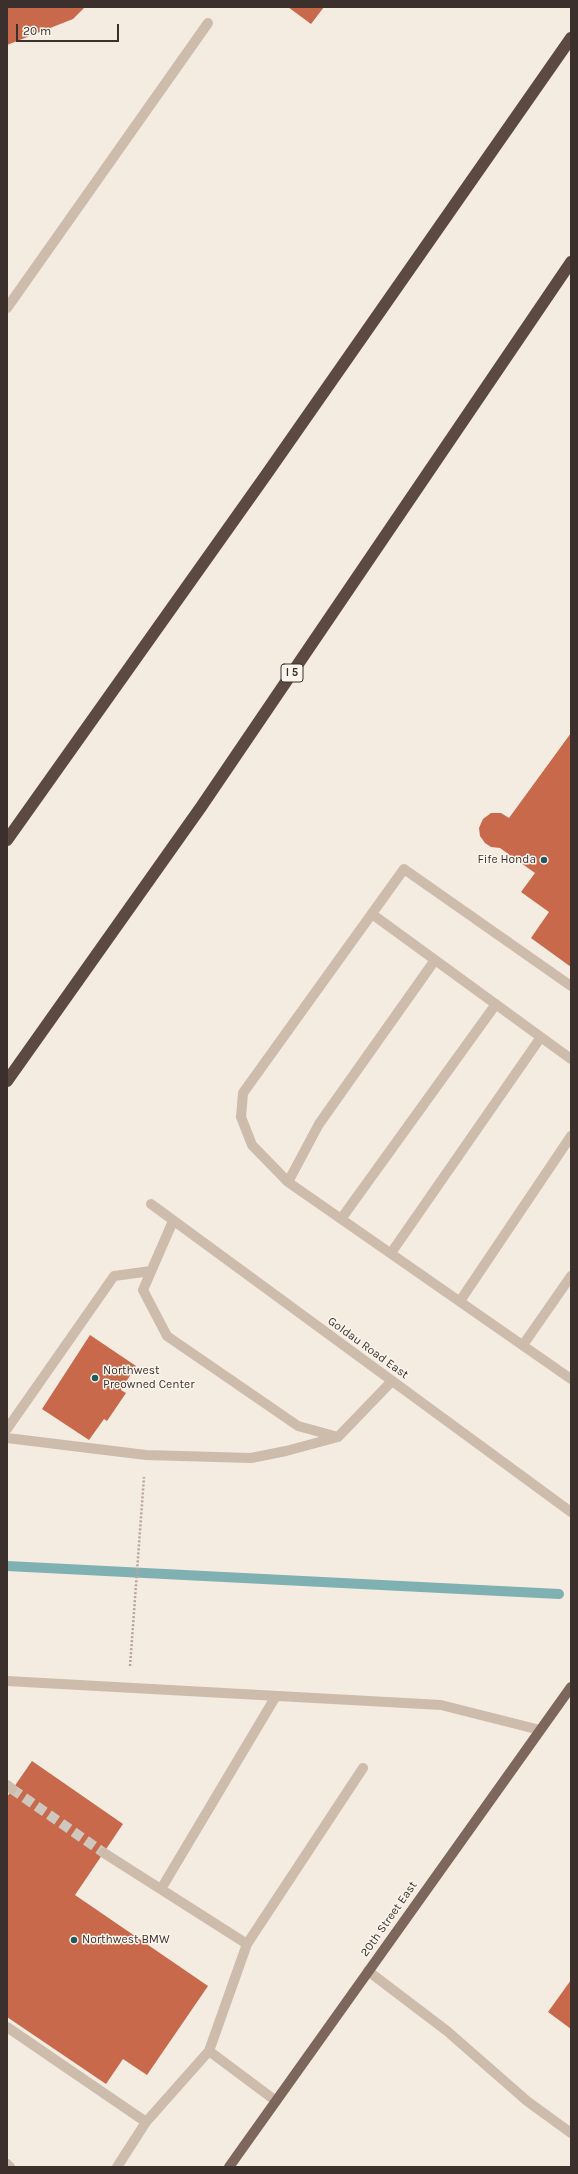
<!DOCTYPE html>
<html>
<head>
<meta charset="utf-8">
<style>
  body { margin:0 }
  #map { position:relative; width:578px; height:2174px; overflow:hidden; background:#f4ebe1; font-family:Karla,sans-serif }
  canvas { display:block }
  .frame { position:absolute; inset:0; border:8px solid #3b302b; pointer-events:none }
  .scale { position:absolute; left:16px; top:24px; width:103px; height:18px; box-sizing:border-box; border:2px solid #3b302b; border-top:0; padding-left:5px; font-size:12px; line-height:14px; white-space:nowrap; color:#3b302b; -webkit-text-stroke:3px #fbf5ee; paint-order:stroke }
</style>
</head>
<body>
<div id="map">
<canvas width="578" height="2174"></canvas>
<div class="frame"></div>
<div class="scale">20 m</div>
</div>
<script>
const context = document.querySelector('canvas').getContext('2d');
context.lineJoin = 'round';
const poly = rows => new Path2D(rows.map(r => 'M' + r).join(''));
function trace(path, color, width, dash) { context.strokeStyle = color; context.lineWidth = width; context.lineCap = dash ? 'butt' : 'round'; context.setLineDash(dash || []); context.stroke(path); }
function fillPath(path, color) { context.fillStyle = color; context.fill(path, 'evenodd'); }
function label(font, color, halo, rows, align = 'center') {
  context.font = font + ' Karla,sans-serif'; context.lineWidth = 3; context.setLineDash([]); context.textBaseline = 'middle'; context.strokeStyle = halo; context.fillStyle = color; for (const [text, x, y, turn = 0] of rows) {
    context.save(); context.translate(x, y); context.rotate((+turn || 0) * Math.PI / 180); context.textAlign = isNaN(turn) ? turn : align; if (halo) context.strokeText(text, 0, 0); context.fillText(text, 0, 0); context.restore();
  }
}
trace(poly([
  [7,1566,559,1594]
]), '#7fb0b2', 10);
fillPath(poly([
  [7,7,85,7,73,19,7,45],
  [288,7,324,7,311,24],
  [571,733,571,967,531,938,549,912,521,892,535,873,500,848,491,847,485,843,480,836,479,828,483,819,491,813,501,813,509,818],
  [90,1335,136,1366,121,1390,126,1393,107,1421,104,1419,89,1440,42,1409],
  [32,1761,123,1824,75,1895,208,1986,147,2075,123,2059,106,2084,7,2017,7,1797],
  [571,1980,571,2029,548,2012]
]), '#c8694b');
trace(poly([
  [12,1789,104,1853]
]), '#cfc6bd', 10, [10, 5]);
trace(poly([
  [130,1666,144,1477]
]), '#b9a596', 2.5, [2, 2]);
trace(poly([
  [7,308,208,23],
  [372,914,571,1059],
  [571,986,404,869,243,1093,241,1117,252,1145,288,1182,571,1379],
  [288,1182,319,1124,435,960],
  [151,1204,571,1512],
  [341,1219,496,1004],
  [173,1221,143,1290,167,1336,298,1426,338,1437,392,1381],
  [391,1253,541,1037],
  [460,1301,571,1136],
  [523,1345,571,1276],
  [7,1429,114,1276,151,1271],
  [7,1438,146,1455,251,1458,286,1451,338,1437],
  [7,1681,441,1705,540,1730],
  [7,1785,12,1789],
  [104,1853,247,1944,209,2051,146,2122,117,2167],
  [161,1889,276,1696],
  [247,1944,363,1768],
  [368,1971,447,2031,527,2101,571,2133],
  [7,2027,146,2122],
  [209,2051,276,2101],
  [7,2164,10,2167]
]), '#cdbbac', 10);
trace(poly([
  [229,2167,571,1687]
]), '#7d675c', 10);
trace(poly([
  [7,840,266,475,571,38],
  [7,1081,201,807,571,262]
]), '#5c4a42', 12);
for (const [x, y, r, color] of [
  [544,860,4,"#1f5a5e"],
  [95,1378,4,"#1f5a5e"],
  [74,1940,4,"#1f5a5e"]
]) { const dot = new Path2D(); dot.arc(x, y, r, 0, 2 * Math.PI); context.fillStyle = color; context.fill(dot); trace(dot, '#fbf5ee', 1.5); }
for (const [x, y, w] of [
  [292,673,22]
]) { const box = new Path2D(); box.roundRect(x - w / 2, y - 9, w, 18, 3); context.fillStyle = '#fbf5ee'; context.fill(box); trace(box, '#3b302b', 1); }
label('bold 11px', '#3b302b', null, [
  ["I 5",292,673]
]);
label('12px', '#3b302b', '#fbf5ee', [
  ["Fife Honda",536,860,"right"],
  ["Northwest",103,1371],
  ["Preowned Center",103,1385],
  ["Northwest BMW",82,1940]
], 'left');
label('12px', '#3b302b', '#fbf5ee', [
  ["Goldau Road East",368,1348,36],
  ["20th Street East",389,1919,-55]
]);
</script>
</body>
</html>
